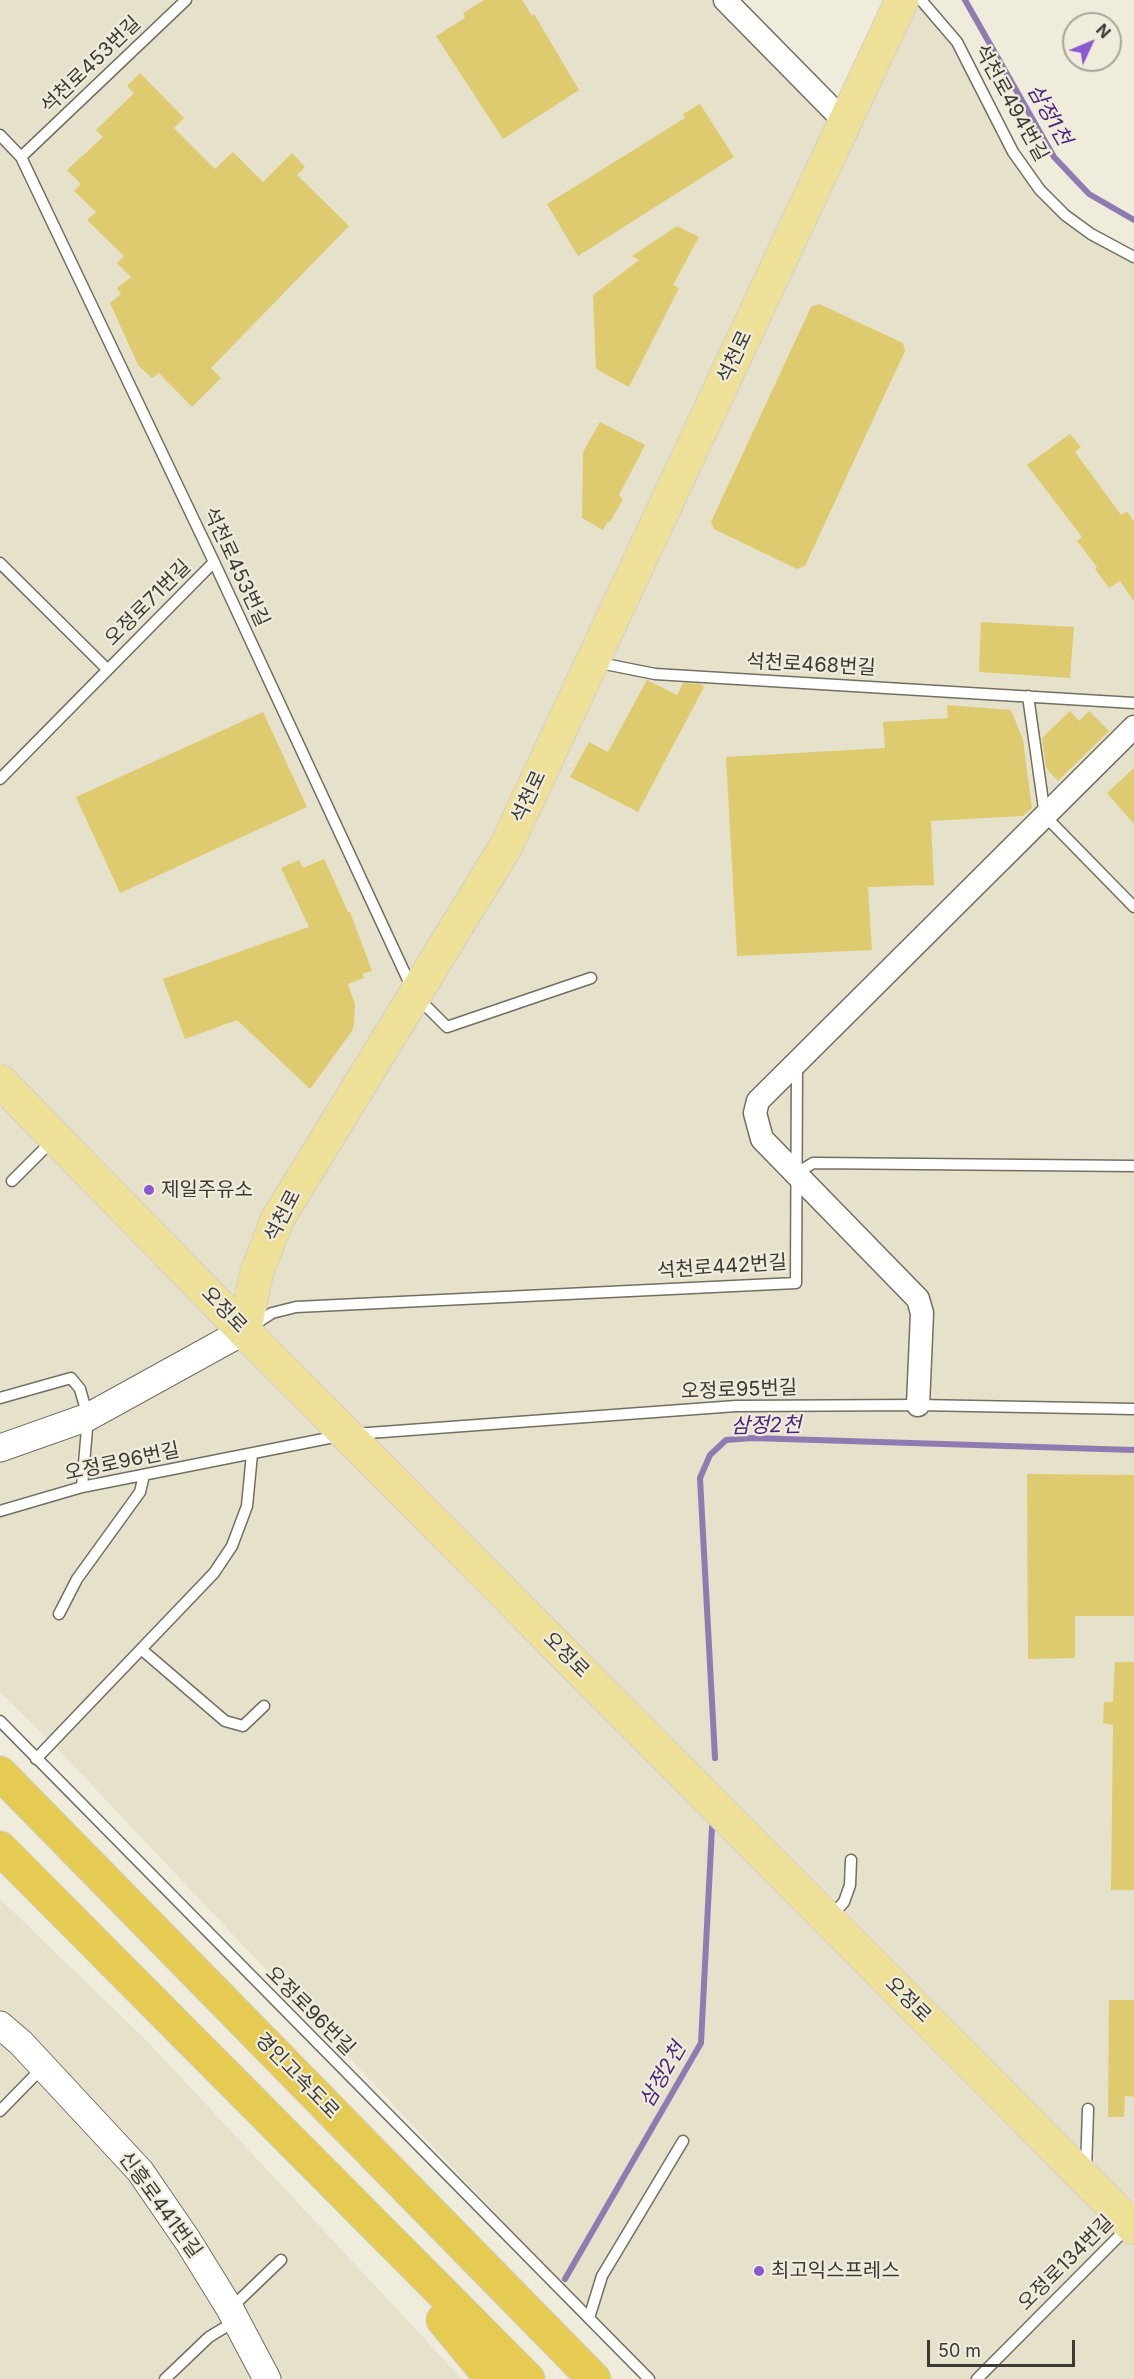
<!DOCTYPE html>
<html>
<head>
<meta charset="utf-8">
<style>
  body { margin:0 }
  #map { position:relative; width:1134px; height:2379px; overflow:hidden; background:#efecdc; font-family:Inter,sans-serif }
  canvas { display:block }
  .north { position:absolute; left:1062px; top:12px; width:60px; height:60px; box-sizing:border-box; background:#efecdc; border:2px solid #a7a599; border-radius:50%; rotate:46deg; font-size:16px; font-weight:700; line-height:24px; text-align:center; color:#3c3a34 }
  .north::after { content:''; display:block; margin:auto; width:21px; height:27px; background:#8a58d1; clip-path:polygon(50% 0,100% 100%,50% 72%,0 100%) }
  .scale { position:absolute; left:927px; top:2340px; width:148px; height:27px; box-sizing:border-box; border:3px solid #3c3a34; border-top:0; padding-left:8px; font-size:18px; line-height:21px; white-space:nowrap; color:#3c3a34; -webkit-text-stroke:4px #efecdc; paint-order:stroke }
</style>
</head>
<body>
<div id="map">
<canvas width="1134" height="2379"></canvas>
<div class="north">N</div>
<div class="scale">50 m</div>
</div>
<script>
const context = document.querySelector('canvas').getContext('2d');
context.lineJoin = 'round';
function fillPath(path, color) { context.fillStyle = color; context.fill(path, 'evenodd'); }
const poly = rows => new Path2D(rows.map(r => 'M' + r).join(''));
function trace(path, color, width, dash) { context.strokeStyle = color; context.lineWidth = width; context.lineCap = dash ? 'butt' : 'round'; context.setLineDash(dash || []); context.stroke(path); }
function label(font, color, halo, rows, align = 'center') {
  context.font = font + ' Inter,"Noto Sans KR",sans-serif'; context.lineWidth = 4.5; context.setLineDash([]); context.textBaseline = 'middle'; context.strokeStyle = halo; context.fillStyle = color; for (const [text, x, y, turn = 0] of rows) {
    context.save(); context.translate(x, y); context.rotate((+turn || 0) * Math.PI / 180); context.textAlign = isNaN(turn) ? turn : align; if (halo) context.strokeText(text, 0, 0); context.fillText(text, 0, 0); context.restore();
  }
}
fillPath(poly([
  [0,0,725,0,844,122,919,0,974,75,1021,163,1065,215,1134,255,1134,2379,652,2379,55,1746,0,1692],
  [0,1899,148,2042,462,2379,0,2379]
]), '#e6e1ca');
trace(poly([
  [965,0,1054,157,1089,194,1134,220],
  [715,1758,700,1478,710,1455,726,1440,752,1438,1134,1450],
  [565,2279,701,2043,712,1827]
]), '#8f7bb1', 6);
fillPath(poly([
  [484,0,522,0,532,16,534,14,579,90,503,139,436,36,465,18,463,13],
  [140,73,184,118,174,128,215,169,233,152,263,182,292,153,305,167,297,175,349,226,211,368,221,378,192,407,159,373,152,378,138,365,110,303,121,294,117,288,131,277,117,263,124,256,87,220,96,212,74,191,81,184,67,170,103,137,96,130,134,93,127,86],
  [700,104,734,157,578,256,547,204,685,118,683,114],
  [677,226,699,237,673,285,679,288,629,387,596,369,593,295,639,260,632,256],
  [819,304,903,343,905,351,805,566,797,569,714,529,711,522,811,307],
  [600,422,645,445,619,495,623,499,610,522,608,521,603,530,582,518,583,452],
  [1070,434,1081,447,1075,452,1121,515,1127,511,1134,522,1134,602,1120,581,1109,588,1095,569,1097,567,1077,541,1082,537,1027,465],
  [981,622,1074,627,1070,678,979,672],
  [647,680,677,695,683,683,700,684,704,687,638,812,570,777,589,742,608,752],
  [947,705,1011,710,1023,740,1032,808,1023,816,931,821,934,885,868,887,872,950,737,956,726,757,885,748,883,722,948,718],
  [1070,711,1079,721,1089,711,1109,731,1058,781,1046,768,1042,738],
  [263,712,307,807,120,893,76,797],
  [1134,768,1134,824,1107,793],
  [324,859,348,912,350,912,372,971,362,974,364,978,348,984,355,1004,354,1024,352,1031,310,1089,237,1020,185,1039,163,979,309,927,281,868,299,860,303,868],
  [1027,1474,1134,1475,1134,1616,1075,1616,1075,1658,1028,1659],
  [1115,1662,1134,1662,1134,1890,1111,1890,1113,1725,1103,1723,1104,1702,1113,1702],
  [1109,2000,1134,2000,1134,2097,1125,2096,1124,2117,1108,2117]
]), '#dfcb6f');
const service = poly([
  [921,0,957,42,1013,152,1040,190,1065,215,1091,234,1134,257],
  [0,135,21,157,214,562,415,995,447,1027,591,978],
  [21,157,186,0],
  [0,563,107,669],
  [597,660,610,665,655,674,1134,703],
  [1028,696,1045,816,1134,907],
  [0,779,214,562],
  [797,1173,813,1163,1134,1166],
  [12,1181,53,1140],
  [252,1326,272,1313,296,1307,796,1283,797,1065],
  [0,1398,71,1378,80,1389,88,1417,82,1487],
  [355,1434,736,1406,918,1405,1134,1409],
  [0,1511,82,1487,339,1436],
  [59,1614,77,1579,140,1492,144,1475],
  [141,1649,225,1721,243,1726,264,1706],
  [0,1721,649,2379],
  [36,1759,214,1573,232,1546,247,1506,252,1454],
  [831,1916,844,1902,850,1885,851,1860],
  [0,2111,43,2067],
  [1086,2171,1088,2109],
  [230,2309,281,2260],
  [589,2318,602,2276,683,2141],
  [165,2379,209,2337,237,2320],
  [977,2379,1129,2226]
]);
const minor = poly([
  [725,0,845,122],
  [918,1405,922,1313,918,1299,762,1139,755,1113,758,1101,1134,727]
]);
const tertiary = poly([
  [0,1448,88,1417,244,1331],
  [0,2025,21,2043,140,2171,188,2241,230,2309,267,2379]
]);
const primary = poly([
  [0,1081,244,1331,1134,2228],
  [244,1331,257,1272,277,1220,506,846,902,0]
]);
const motorway = poly([
  [0,1773,594,2379],
  [0,1848,528,2379],
  [443,2320,492,2379]
]);
trace(service, '#726f61', 13);
trace(minor, '#726f61', 25);
trace(tertiary, '#726f61', 29);
trace(primary, '#d0d0ce', 35);
trace(motorway, '#d0d0ce', 35);
trace(service, '#fff', 10);
trace(minor, '#fff', 22);
trace(tertiary, '#fff', 27);
trace(primary, '#efe097', 33);
trace(motorway, '#e5cb51', 33);
for (const [x, y, r, color] of [
  [149,1190,6,"#8a58d1"],
  [759,2271,6,"#8a58d1"]
]) { const dot = new Path2D(); dot.arc(x, y, r, 0, 2 * Math.PI); context.fillStyle = color; context.fill(dot); trace(dot, '#efecdc', 2); }
label('20px', '#3c3a34', '#efecdc', [
  ["석천로453번길",91,65,-44],
  ["석천로494번길",1011,103,61],
  ["석천로",735,357,-65],
  ["석천로453번길",236,567,65],
  ["오정로71번길",148,603,-45],
  ["석천로468번길",811,665,3],
  ["석천로",529,797,-65],
  ["석천로",283,1216,-63],
  ["석천로442번길",722,1267,-4],
  ["오정로",224,1310,46],
  ["오정로95번길",739,1390,-2],
  ["오정로96번길",122,1462,-12],
  ["오정로",566,1655,45],
  ["오정로",908,2000,45],
  ["오정로96번길",310,2011,45],
  ["경인고속도로",297,2076,46],
  ["신흥로441번길",160,2205,54],
  ["오정로134번길",1066,2263,-45]
]);
label('20px', '#3c3a34', '#efecdc', [
  ["제일주유소",161,1190],
  ["최고익스프레스",771,2271]
], 'left');
label('italic 21px', '#4d2580', '#efecdc', [
  ["삼정1천",1049,115,60],
  ["삼정2천",766,1426,-1],
  ["삼정2천",663,2075,-60]
]);
</script>
</body>
</html>
